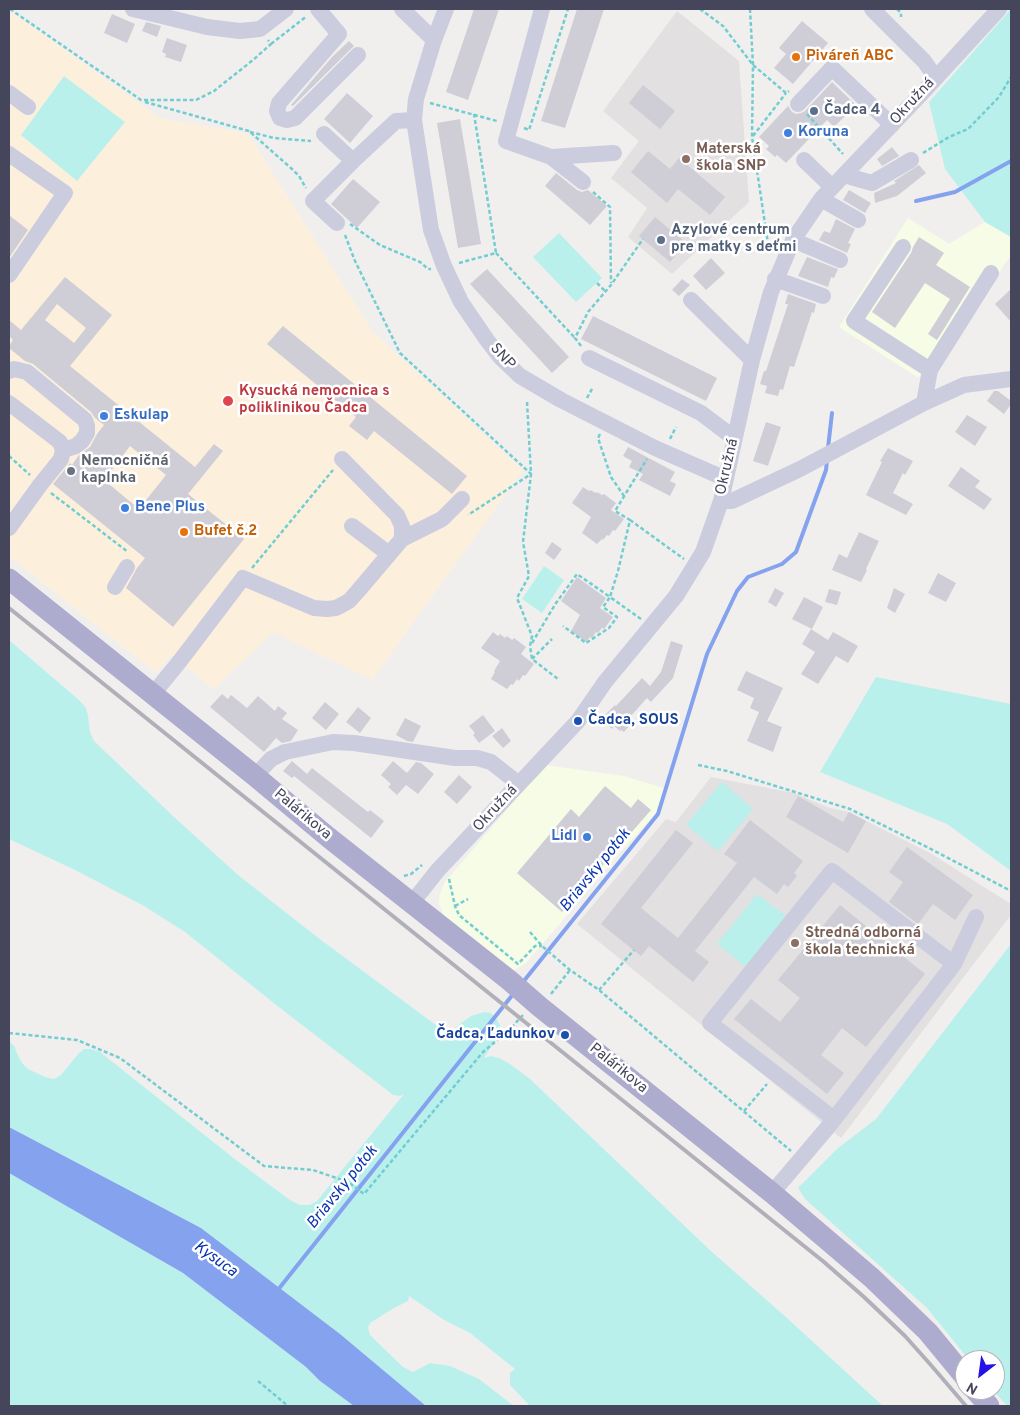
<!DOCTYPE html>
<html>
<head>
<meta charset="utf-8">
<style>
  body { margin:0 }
  #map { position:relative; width:1020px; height:1415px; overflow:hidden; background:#f1efee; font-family:Overpass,sans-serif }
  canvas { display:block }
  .frame { position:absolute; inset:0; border:10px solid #45455c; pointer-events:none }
  .north { position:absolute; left:955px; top:1350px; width:50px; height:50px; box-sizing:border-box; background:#fff; border:1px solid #b5b5be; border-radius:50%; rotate:210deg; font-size:14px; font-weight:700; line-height:20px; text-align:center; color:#45455c }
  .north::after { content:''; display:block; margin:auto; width:18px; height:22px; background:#2412e6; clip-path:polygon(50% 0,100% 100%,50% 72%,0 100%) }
</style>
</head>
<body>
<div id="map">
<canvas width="1020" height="1415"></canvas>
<div class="frame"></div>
<div class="north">N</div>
</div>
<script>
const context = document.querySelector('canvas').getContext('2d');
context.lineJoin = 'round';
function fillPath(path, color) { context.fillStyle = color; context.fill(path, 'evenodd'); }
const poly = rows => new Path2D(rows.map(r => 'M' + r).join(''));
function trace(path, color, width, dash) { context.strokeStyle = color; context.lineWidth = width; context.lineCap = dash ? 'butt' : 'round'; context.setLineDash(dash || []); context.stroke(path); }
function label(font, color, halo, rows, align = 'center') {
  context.font = font + ' Overpass,sans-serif'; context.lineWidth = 5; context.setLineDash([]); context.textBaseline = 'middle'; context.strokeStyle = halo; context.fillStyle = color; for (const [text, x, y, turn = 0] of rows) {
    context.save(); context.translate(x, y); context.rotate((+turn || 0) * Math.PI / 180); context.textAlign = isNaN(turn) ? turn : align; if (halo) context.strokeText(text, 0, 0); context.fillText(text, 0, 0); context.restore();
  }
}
fillPath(poly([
  [908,218,949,244,985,222,1011,237,1011,256,1005,263,935,374,917,377,839,327],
  [545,765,624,776,667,789,656,813,618,855,539,948,525,964,512,971,446,921,439,904,440,894,445,882]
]), '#f7fce6');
fillPath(poly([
  [677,11,739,61,749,202,672,274,628,237,647,208,611,178,639,141,603,111],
  [711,777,794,793,827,807,849,812,866,821,930,853,1011,904,1011,915,841,1138,577,924,666,819,676,822]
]), '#e2e0e0');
fillPath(poly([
  [9,10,160,118,248,134,373,332,523,470,372,680,273,632,214,689,172,655,156,673,9,556]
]), '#fcf0dd');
fillPath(poly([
  [1011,9,1011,237,985,222,945,169,929,102],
  [64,76,125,122,77,181,21,135],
  [559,233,602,278,576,302,533,257],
  [544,566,564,580,542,613,522,599],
  [9,640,79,700,86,708,88,716,90,732,94,741,173,816,238,875,321,940,444,1031,446,1037,444,1043,456,1027,471,1016,484,1012,491,1013,496,1018,500,1025,500,1033,484,1058,491,1056,499,1058,510,1064,530,1079,712,1252,787,1318,883,1406,530,1406,510,1385,510,1373,515,1369,470,1333,444,1320,409,1296,408,1301,394,1308,370,1323,368,1328,370,1335,403,1367,413,1372,430,1363,450,1366,479,1379,514,1406,426,1406,340,1334,201,1228,9,1127,9,1041,15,1047,17,1054,22,1063,28,1069,45,1077,54,1079,61,1075,79,1053,84,1049,91,1049,100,1052,236,1160,290,1200,300,1205,310,1205,317,1201,404,1094,400,1096,393,1095,388,1091,280,1008,185,932,144,906,75,870,9,839],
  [876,677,1011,704,1011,871,947,824,820,772],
  [722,782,753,809,718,851,686,825],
  [757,894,786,916,746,967,717,944],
  [1011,944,1011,1406,1007,1406,993,1390,995,1390,995,1360,969,1360,927,1308,805,1199,798,1188,838,1148,876,1119],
  [9,1173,183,1273,306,1367,320,1381,354,1406,9,1406]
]), '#baf0eb');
fillPath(poly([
  [9,1127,201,1228,340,1334,426,1406,354,1406,320,1381,306,1367,183,1273,9,1173]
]), '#85a2ef');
trace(poly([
  [916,201,955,192,1011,161],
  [828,448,832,413],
  [523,982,658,814,707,654,737,591,748,577,782,564,796,552,826,470,827,460],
  [277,1291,514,993]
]), '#85a2ef', 4);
fillPath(poly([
  [474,9,499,9,468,100,446,92],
  [577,9,604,9,565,128,541,121],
  [112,14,135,24,127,43,104,33],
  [802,21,828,43,793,84,774,68,786,54,779,48],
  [146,22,161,26,157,37,142,31],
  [167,38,187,45,181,62,165,57,166,54,162,52],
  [349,41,354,46,293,106,291,105,332,57],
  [832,82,856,105,834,127,827,120,786,163,777,155,775,157,766,149,769,146,759,137,788,106,792,112,796,114,801,113,805,111],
  [643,85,675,111,660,129,629,103],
  [347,93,373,116,350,143,324,119],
  [460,119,481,244,458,248,437,123],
  [892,147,899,156,882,166,877,159],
  [648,151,670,169,679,158,725,197,710,215,678,189,667,203,631,172],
  [919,165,926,173,897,196,875,203,874,193,896,183,894,181],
  [556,173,577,190,582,192,588,190,607,206,590,225,545,186],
  [353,179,380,202,357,228,331,204],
  [849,190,871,203,865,213,843,200],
  [9,215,28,230,9,258],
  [655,217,686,243,670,262,639,236],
  [836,219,855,229,848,243,851,244,847,253,819,240,824,231,830,233],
  [919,237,944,253,936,265,970,287,937,340,928,334,950,299,925,283,895,328,872,312,911,253,913,247],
  [807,257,838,269,834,278,831,277,828,287,798,276],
  [711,258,725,273,706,290,693,276],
  [487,269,569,357,552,373,470,284],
  [65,277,112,315,70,366,195,467,214,444,223,451,188,494,244,539,173,627,126,588,137,568,145,558,53,484,70,463,72,465,79,455,90,447,97,434,104,425,95,418,91,412,33,364,25,361,9,348,9,346,13,340,9,336,9,320,21,330],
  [57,304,86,328,74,343,45,320],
  [130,446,166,475,139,509,104,480],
  [682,279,690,285,679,296,672,290],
  [1011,289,1011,322,995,304],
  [788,294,816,304,814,313,812,312,794,367,790,366,783,390,780,389,778,396,765,393,767,386,760,384,764,371,766,371,788,304,785,304],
  [593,316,717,378,706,401,581,339],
  [283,326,467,476,452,494,374,431,367,440,349,426,356,417,267,344],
  [994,391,998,391,1011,401,1011,404,1004,414,987,401],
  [967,415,987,427,975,446,955,432],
  [766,422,781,427,768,466,753,461],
  [628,447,675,472,670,481,676,484,670,496,639,480,643,474,629,467,632,461,623,456],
  [888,448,913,461,905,475,903,473,893,493,913,504,906,515,866,495,882,462,880,461],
  [961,467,980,481,975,487,992,499,984,510,948,486],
  [583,487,589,491,590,490,596,493,597,492,602,495,604,494,616,503,611,510,624,519,615,531,613,530,609,536,607,535,603,540,602,539,597,544,582,533,591,517,572,503],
  [859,532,879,541,866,569,867,570,861,582,832,570,839,554,847,558],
  [552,542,562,549,554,560,545,553],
  [938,573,956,583,946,602,928,593],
  [577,577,606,598,600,608,613,617,604,629,602,628,598,633,596,632,592,638,590,637,586,642,571,631,580,615,561,601],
  [775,588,784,593,776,607,768,602],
  [894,588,905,594,895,613,887,608],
  [829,589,841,592,837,605,825,602],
  [804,597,823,607,812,629,792,619],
  [811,629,828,640,833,632,858,646,848,663,836,656,818,684,801,674,815,652,802,644],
  [493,632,498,636,500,634,505,638,507,636,512,640,514,638,526,647,521,654,534,664,525,676,523,675,519,681,517,679,513,685,511,684,507,689,491,679,495,672,494,671,500,661,481,648],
  [671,641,683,645,673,678,651,702,647,698,629,718,631,719,629,721,632,723,624,732,621,730,620,731,614,726,612,729,603,721,606,718,604,716,615,705,616,706,642,678,650,686,661,672],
  [746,671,783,688,767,721,782,727,773,752,747,741,759,712,750,708,754,698,737,690],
  [222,694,228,699,231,695,247,708,258,696,275,711,278,706,287,713,282,719,298,730,291,741,282,743,276,738,264,752,210,707],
  [325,702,339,714,326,730,312,718],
  [358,707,371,718,360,733,346,722],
  [483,715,495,731,479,743,473,735,475,733,469,726],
  [405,718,421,726,413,742,407,741,396,735],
  [502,728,511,741,503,748,492,736],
  [292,761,307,774,312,768,368,812,370,810,384,821,371,838,294,776,292,778,283,771],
  [393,761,407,773,416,762,421,763,434,774,418,794,406,785,397,795,388,787,391,784,381,775],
  [459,775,472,787,457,804,444,792],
  [605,786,631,808,638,799,651,810,562,912,517,873,571,809,579,817],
  [798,796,843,822,849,812,866,821,848,853,786,817],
  [750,820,803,861,794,873,797,876,788,887,784,884,777,894,754,877,695,951,709,962,693,982,649,946,641,956,601,924,676,830,693,843,641,908,678,938,737,863,724,854],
  [907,847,973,895,955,920,933,904,918,924,889,902,903,882,889,872],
  [840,905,925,974,866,1047,842,1028,821,1055,844,1073,827,1094,734,1019,751,999,780,1022,800,998,778,980]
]), '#cfcdd6');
trace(poly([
  [10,9,141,100,196,100,214,91,253,60,271,44,268,40],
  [700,9,723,26,753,65,786,93,789,91],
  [750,9,753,65,752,137,768,244],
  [897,9,901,13,901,17],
  [271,44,307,16],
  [145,102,249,131,292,169,299,176,306,188],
  [430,103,497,121],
  [807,114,843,154],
  [524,128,529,130,568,9],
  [250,132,274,138,311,141],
  [753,136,786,93],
  [923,153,949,137,968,129,999,97,1011,77],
  [593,192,610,207,611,283],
  [350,224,380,245,420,262,428,269,431,269],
  [345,235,355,261,400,353,531,474,468,515],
  [496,253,575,338],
  [459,263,496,253,474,114],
  [597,283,606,292],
  [581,346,575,338,588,312,611,285,643,239],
  [587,398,593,387],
  [527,402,531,474,523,542,529,576,517,598,532,636,530,646,532,659,558,679],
  [600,434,598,438,611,477,624,496],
  [670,439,676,427],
  [9,456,30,475],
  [51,493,128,552],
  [630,520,684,559],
  [252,568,333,470],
  [641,619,610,597,618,571,630,520,615,511,634,480,647,459],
  [532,643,556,603,577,574,610,597,603,607,617,617,609,628,586,643,563,626],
  [532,659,552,639],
  [698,765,727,771,850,809,929,848,1011,891],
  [404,876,411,874,422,865],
  [449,879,455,906,459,915,518,964,535,946,542,946],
  [455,906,468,899],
  [530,932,542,946,570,970,599,990,791,1151],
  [599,990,634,950],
  [551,994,570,970],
  [9,1033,77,1040,120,1058,264,1166,313,1170,348,1182,364,1194,483,1052,509,1030,523,1015],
  [744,1111,767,1084],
  [258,1381,288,1406]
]), '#71cdd0', 2.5, [4, 2.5]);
trace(poly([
  [133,9,207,27,240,31,260,29,286,9],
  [318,9,339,34,279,103,277,111,280,118,287,120,295,118,358,55],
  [402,9,434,40],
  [446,9,434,40,416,99,414,120,431,230,444,266,461,302,487,340,500,357,520,376,561,400,655,448,726,479],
  [542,9,506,141,551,157,614,153],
  [872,9,924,61,936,78],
  [9,93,28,107],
  [798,104,832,68,892,125],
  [324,134,353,161],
  [9,154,65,193,9,275],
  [551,157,583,182],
  [804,160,832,187],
  [844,175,872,183,911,160],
  [821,199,858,220],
  [337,223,313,201,353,161,396,121,414,120],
  [793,240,840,260],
  [903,247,854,321,930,370,924,403],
  [775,279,823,296],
  [691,300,752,360],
  [589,358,701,413,734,438],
  [930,370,991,273],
  [9,371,14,369,27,372,85,420,87,426,87,433,82,441,76,446,63,450,61,459,40,485,9,528],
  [9,403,60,442,63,450],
  [721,501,732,501,800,469,924,403,964,385,1011,379],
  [352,526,389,554],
  [402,539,442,519,462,499],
  [115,587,127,567],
  [153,694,180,661,243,578,314,608,327,609,336,608,349,601,358,591,402,539,402,526,397,515,342,459],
  [255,776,271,759,285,752,333,742,354,743,455,758,477,758,491,762,519,784],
  [411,904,438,870,578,721,605,682,676,596,703,552,721,501,752,360,771,292,793,240,821,199,923,92,999,9],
  [954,964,976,917],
  [772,1193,828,1127,954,964,832,871,710,1023,834,1119]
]), '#ccccdf', 16);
trace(poly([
  [9,579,255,776,328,837,509,980,540,1007,772,1193,872,1278,928,1332,965,1377],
  [975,1390,989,1406]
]), '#adacce', 21);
trace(poly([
  [9,608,824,1262,864,1297,905,1336,930,1364,966,1406]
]), '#b1b0b9', 4);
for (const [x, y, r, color] of [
  [796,57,5,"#e8710a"],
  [814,111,5,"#5c6f8a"],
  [788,133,5,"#3f7fe0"],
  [686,159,5,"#8d6e63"],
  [661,240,5,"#5c6f8a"],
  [228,401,6,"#e0444e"],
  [104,416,5,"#3f7fe0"],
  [71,471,5,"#6b7280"],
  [125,508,5,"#3f7fe0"],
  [184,532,5,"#e8710a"],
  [578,721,5,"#1a4fb4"],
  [587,837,5,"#3f7fe0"],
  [795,943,5,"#8d6e63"],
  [565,1035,5,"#1a4fb4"]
]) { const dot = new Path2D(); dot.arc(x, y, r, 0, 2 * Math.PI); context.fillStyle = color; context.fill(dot); trace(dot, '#fff', 2); }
label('bold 15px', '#c56008', '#fff', [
  ["Piváreň ABC",806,57],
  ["Bufet č.2",194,532]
], 'left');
label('15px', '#45455c', '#fff', [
  ["Okružná",913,102,-47],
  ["SNP",502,357,48],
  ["Okružná",728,467,-77],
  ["Okružná",496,809,-47],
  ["Palárikova",302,815,40],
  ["Palárikova",618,1069,39]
]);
label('bold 15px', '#4e5e75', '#fff', [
  ["Čadca 4",824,111],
  ["Azylové centrum",671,231],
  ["pre matky s deťmi",671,248]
], 'left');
label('bold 15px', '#366cbe', '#fff', [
  ["Koruna",798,133],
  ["Eskulap",114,416],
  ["Bene Plus",135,508],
  ["Lidl",577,837,"right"]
], 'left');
label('bold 15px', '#785e54', '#fff', [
  ["Materská",696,150],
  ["škola SNP",696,167],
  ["Stredná odborná",805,934],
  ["škola technická",805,951]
], 'left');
label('bold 15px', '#be3a42', '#fff', [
  ["Kysucká nemocnica s",239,392],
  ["poliklinikou Čadca",239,409]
], 'left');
label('bold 15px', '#5b616d', '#fff', [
  ["Nemocničná",81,462],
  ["kaplnka",81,479]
], 'left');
label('bold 15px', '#164399', '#fff', [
  ["Čadca, SOUS",588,721],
  ["Čadca, Ľadunkov",555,1035,"right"]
], 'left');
label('italic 16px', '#0733ae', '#fff', [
  ["Briavsky potok",596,871,-51],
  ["Briavsky potok",343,1188,-51],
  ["Kysuca",215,1260,36]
]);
</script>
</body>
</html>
